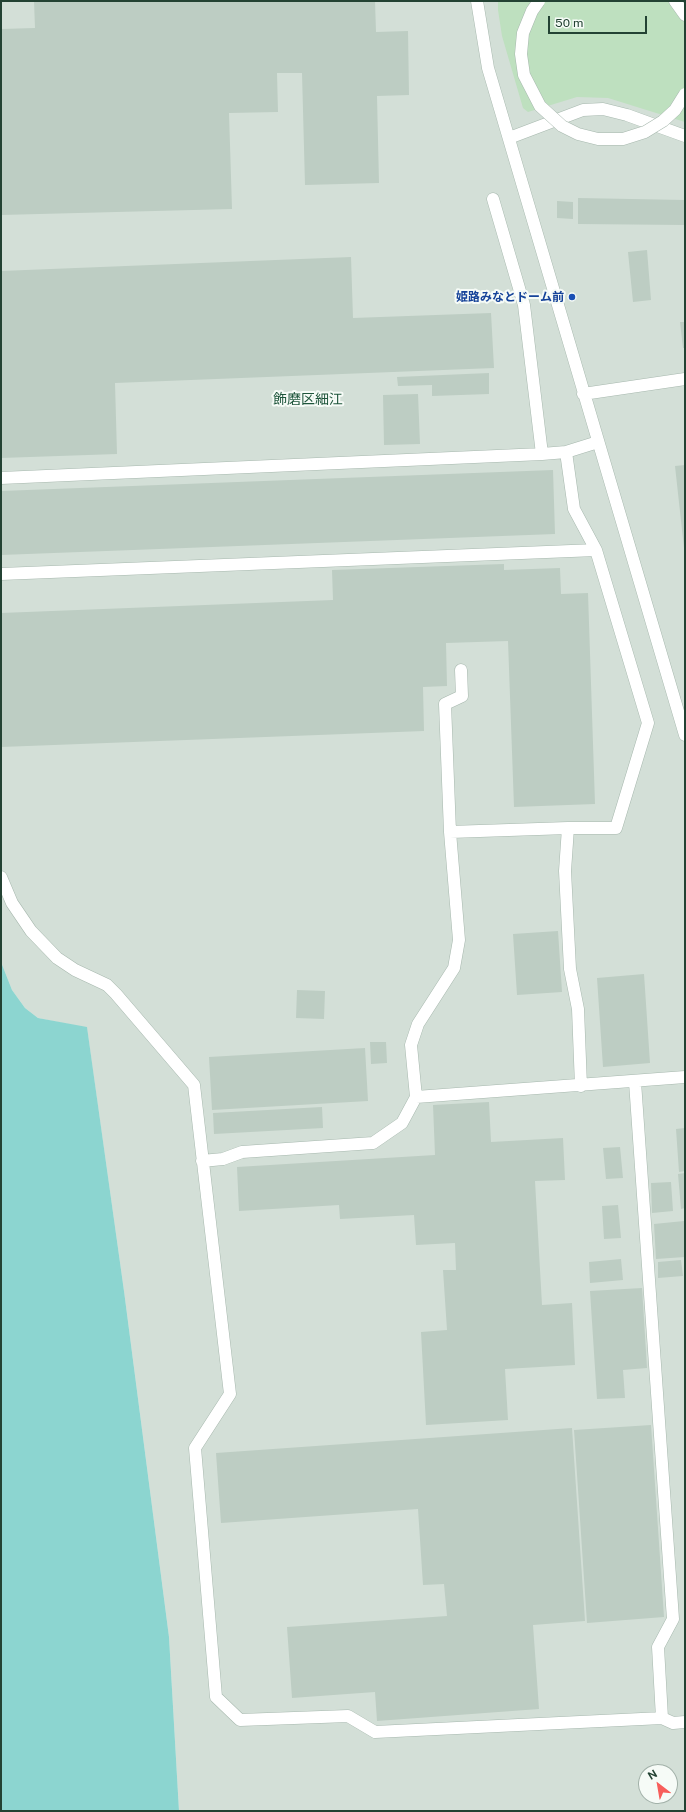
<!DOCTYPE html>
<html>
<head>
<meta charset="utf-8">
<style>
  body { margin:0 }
  #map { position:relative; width:686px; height:1812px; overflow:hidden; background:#e5efe8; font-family:"Public Sans",sans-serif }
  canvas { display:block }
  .frame { position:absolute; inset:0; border:2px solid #234233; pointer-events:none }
  .north { position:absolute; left:638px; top:1764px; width:40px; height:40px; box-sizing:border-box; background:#f6fbf7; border:1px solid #a2b1a9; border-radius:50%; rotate:329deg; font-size:11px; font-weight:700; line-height:16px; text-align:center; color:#234233 }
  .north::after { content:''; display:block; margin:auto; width:14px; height:18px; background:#f75e5b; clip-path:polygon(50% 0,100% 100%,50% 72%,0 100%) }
  .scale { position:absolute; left:548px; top:16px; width:99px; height:18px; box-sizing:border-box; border:2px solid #234233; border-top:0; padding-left:5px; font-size:12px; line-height:14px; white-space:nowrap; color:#234233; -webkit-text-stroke:3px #f6fbf7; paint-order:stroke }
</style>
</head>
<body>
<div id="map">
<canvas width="686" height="1812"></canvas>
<div class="frame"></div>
<div class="north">N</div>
<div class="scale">50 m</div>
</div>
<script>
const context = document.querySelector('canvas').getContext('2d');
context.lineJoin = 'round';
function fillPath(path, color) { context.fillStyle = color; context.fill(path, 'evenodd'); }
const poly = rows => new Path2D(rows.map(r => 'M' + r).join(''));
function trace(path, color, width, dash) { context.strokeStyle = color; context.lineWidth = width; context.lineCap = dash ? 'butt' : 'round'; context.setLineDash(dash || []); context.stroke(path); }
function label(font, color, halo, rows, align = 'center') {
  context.font = font + ' "Public Sans","Noto Sans JP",sans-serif'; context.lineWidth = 4; context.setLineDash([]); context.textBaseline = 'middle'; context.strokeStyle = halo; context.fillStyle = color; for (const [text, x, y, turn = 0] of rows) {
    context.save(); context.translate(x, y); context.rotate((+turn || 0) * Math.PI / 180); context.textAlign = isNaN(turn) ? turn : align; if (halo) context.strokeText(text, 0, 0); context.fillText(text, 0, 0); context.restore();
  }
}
fillPath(poly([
  [1,1,685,1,685,1811,179,1811,169,1637,124,1291,87,1028,38,1018,25,1008,12,990,1,962],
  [646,1772,670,1772,670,1796,646,1796]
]), '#d3dfd7');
fillPath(poly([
  [498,1,685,1,685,122,608,98,577,97,528,112,523,108,502,36,498,10]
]), '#bee0bf');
fillPath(poly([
  [1,962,12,990,25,1008,38,1018,87,1027,124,1291,169,1637,179,1811,1,1811]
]), '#8cd5d0');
fillPath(poly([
  [34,1,375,1,376,32,408,31,409,95,377,96,379,183,305,185,302,73,277,73,278,112,229,113,232,209,1,215,1,29,35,28],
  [578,198,685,200,685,225,578,224],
  [557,201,573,202,573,219,557,218],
  [647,250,651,300,633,302,628,252],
  [351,257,353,318,491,313,494,368,115,383,117,454,1,458,1,271],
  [680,322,685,322,685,348,683,348],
  [489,373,489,394,432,396,432,385,398,386,397,377],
  [418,394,420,444,384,445,383,395],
  [685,465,685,548,684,548,675,466],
  [553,470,555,534,1,555,1,491],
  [504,564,504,570,560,568,561,594,588,593,595,804,514,807,508,641,446,643,447,686,423,687,424,731,1,747,1,613,333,600,332,570],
  [558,931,562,992,517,995,513,934],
  [644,974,650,1063,603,1067,597,978],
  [297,990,325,991,324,1019,296,1018],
  [370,1042,386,1042,387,1063,371,1064],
  [365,1048,368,1101,212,1110,209,1057],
  [489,1102,491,1142,563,1138,565,1180,535,1181,542,1305,572,1303,575,1365,505,1369,508,1420,426,1425,421,1332,447,1330,443,1270,456,1270,455,1243,416,1245,414,1215,340,1219,339,1205,239,1211,237,1167,435,1155,433,1105],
  [322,1107,323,1128,214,1134,213,1113],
  [685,1128,685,1171,679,1172,676,1129],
  [620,1147,623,1178,606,1179,603,1148],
  [685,1173,685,1208,681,1209,678,1174],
  [671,1182,673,1211,652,1213,651,1183],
  [618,1205,621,1238,604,1239,602,1206],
  [684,1221,685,1257,656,1259,654,1224],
  [621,1259,623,1280,590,1283,589,1262],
  [681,1260,683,1276,658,1278,658,1262],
  [642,1288,647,1368,623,1370,625,1398,597,1399,590,1291],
  [651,1425,664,1617,587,1623,574,1430],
  [572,1428,585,1621,533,1625,539,1709,377,1721,375,1692,292,1698,287,1627,447,1616,444,1584,423,1585,418,1509,221,1523,216,1453]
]), '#bdcdc3');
const minor = poly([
  [477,1,488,68,685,735],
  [675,1,685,15],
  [509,138,583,110,603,109,627,115,685,136],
  [493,199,524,305,542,454],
  [583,394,685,379],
  [1,478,542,454,566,452,598,442],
  [1,574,596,550],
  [568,828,565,871,570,969,578,1009,581,1086],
  [450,832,568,828,616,828,648,723,596,550,574,509,566,452],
  [1,877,12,903,31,931,57,958,75,970,107,985,116,994,194,1085,230,1394,195,1448,216,1697,240,1720,348,1716,375,1732,662,1718,673,1723,685,1722],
  [635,1082,673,1619,658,1647,662,1718],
  [416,1097,685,1077],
  [202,1161,223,1159,242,1152,373,1143,402,1123,416,1097,411,1045,418,1024,454,968,459,940,450,832,445,704,462,696,461,670]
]);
trace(minor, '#a7b8ae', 13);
trace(minor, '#fff', 12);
const minorBridge = poly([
  [539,1,532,11,523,33,521,54,524,75,540,106,562,126,578,134,598,139,623,139,645,132,663,121,675,110,685,94]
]);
trace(minorBridge, '#a7b8ae', 13, []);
trace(minorBridge, '#fff', 12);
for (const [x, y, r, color] of [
  [572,297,4,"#1a4fb4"]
]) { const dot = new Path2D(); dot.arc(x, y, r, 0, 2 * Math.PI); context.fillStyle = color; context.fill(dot); trace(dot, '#f6fbf7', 1.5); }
label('bold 12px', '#164399', '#f6fbf7', [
  ["姫路みなとドーム前",564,297]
], 'right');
label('14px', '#1e553b', '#f6fbf7', [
  ["飾磨区細江",308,400]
]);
</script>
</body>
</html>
